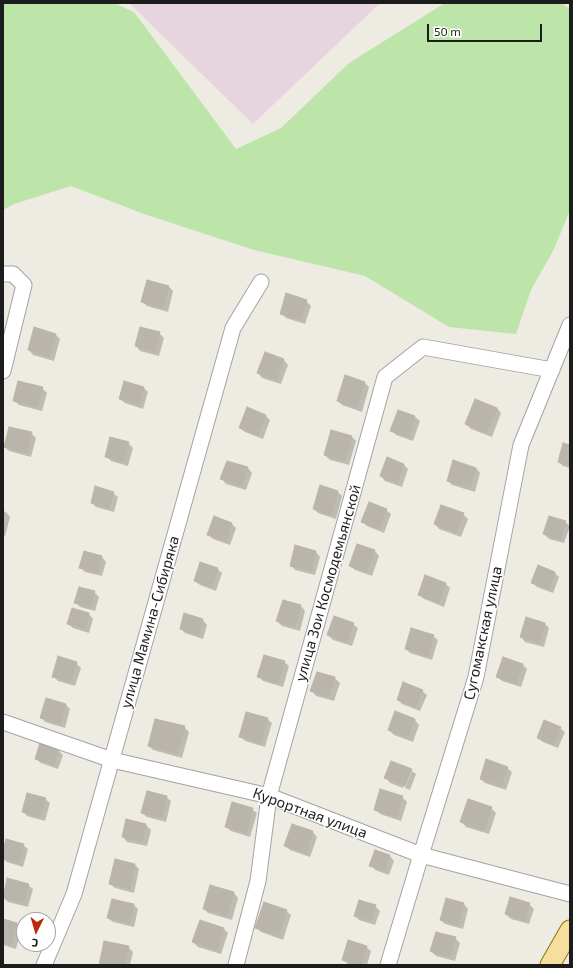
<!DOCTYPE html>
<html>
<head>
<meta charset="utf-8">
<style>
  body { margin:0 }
  #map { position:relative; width:573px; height:968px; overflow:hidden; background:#edebe2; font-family:"Exo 2",sans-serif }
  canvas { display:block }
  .frame { position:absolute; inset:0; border:4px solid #1c1c1c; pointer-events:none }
  .north { position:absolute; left:16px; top:912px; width:40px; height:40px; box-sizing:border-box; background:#fff; border:1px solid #a4a4a4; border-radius:50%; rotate:185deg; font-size:11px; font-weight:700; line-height:16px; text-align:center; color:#1c1c1c }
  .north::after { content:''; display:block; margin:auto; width:14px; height:18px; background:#bc280b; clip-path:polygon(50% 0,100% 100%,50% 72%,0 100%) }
  .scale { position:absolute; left:427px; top:24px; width:115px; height:18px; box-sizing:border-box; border:2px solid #1c1c1c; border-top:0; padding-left:5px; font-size:12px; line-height:14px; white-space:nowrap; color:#1c1c1c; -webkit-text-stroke:3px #fff; paint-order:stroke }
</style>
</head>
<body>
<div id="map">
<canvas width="573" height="968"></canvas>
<div class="frame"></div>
<div class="north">С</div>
<div class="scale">50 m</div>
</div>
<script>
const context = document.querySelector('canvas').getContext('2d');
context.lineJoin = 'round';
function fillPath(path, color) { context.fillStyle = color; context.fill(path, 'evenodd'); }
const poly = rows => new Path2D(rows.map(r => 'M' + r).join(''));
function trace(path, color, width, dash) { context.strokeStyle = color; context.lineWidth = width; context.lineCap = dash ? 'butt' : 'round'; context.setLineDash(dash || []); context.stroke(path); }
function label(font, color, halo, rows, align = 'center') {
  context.font = font + ' "Exo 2",sans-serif'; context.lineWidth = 3; context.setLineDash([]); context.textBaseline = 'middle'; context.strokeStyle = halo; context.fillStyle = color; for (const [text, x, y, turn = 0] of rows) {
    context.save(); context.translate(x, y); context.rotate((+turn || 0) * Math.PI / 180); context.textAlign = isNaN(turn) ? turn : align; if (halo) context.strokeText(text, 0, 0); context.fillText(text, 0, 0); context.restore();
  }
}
fillPath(poly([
  [129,3,380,3,253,124]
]), '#e6d4df');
fillPath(poly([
  [3,3,114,3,134,12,236,149,281,128,349,63,445,3,561,3,570,9,570,210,554,249,531,290,516,334,449,327,365,276,254,250,144,214,71,186,14,204,3,210]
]), '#bde5aa');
fillPath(poly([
  [148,281,169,287,173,291,168,312,147,306,142,301],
  [306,301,311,306,305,324,286,318,281,313],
  [159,333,164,338,159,356,140,351,136,346],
  [56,335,60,339,54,361,33,355,29,350],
  [265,353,284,360,288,365,281,384,262,378,258,373],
  [125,382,144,388,148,392,143,409,125,403,120,399],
  [365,383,369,387,362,412,342,405,338,401],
  [42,388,47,393,42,411,19,405,14,400],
  [497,408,501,413,492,437,471,429,466,424],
  [398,411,415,417,420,421,413,441,396,435,392,430],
  [266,416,270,420,263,439,245,432,240,428],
  [332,431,352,437,356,441,349,465,330,460,325,455],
  [31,433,36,438,31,457,9,451,5,447],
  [128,443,133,448,128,466,111,461,106,456],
  [570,446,570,468,563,466,559,462],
  [387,459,404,465,408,469,402,487,385,481,381,476],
  [454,461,476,468,480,473,475,492,452,485,448,480],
  [248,468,252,473,246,490,226,484,222,479],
  [321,487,338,492,342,496,336,519,318,513,314,509],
  [113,493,118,497,114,512,96,507,92,503],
  [442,506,463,514,468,519,461,537,439,529,435,524],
  [386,510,391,514,384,533,367,526,363,522],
  [3,511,6,512,10,517,5,536,3,536],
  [565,522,570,526,564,543,549,539,544,534],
  [232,524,236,528,230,545,213,539,209,534],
  [358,545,375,551,379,556,372,576,355,570,350,566],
  [296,547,316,552,320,557,315,575,295,570,291,565],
  [84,552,102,557,106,562,102,576,85,572,80,567],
  [539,566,555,573,559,577,553,593,537,587,533,583],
  [217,569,222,573,216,591,200,585,195,581],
  [446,584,450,588,444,607,424,599,419,595],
  [94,592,99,597,95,611,80,607,75,602],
  [283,601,301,606,305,611,300,631,282,626,277,621],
  [73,609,89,614,93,619,89,633,73,628,68,624],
  [203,620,207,625,203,639,185,633,181,629],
  [353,624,358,628,352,646,333,640,328,635],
  [545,624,549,628,544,647,525,642,521,637],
  [433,636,438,640,432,660,410,653,406,649],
  [284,662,289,666,283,687,263,681,259,677],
  [76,663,81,668,75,686,58,681,53,676],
  [522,664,527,669,521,687,502,681,497,676],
  [317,673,335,678,340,683,334,701,316,696,312,691],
  [422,691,427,695,420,711,402,704,398,700],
  [66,705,70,709,65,728,45,722,41,717],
  [396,713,415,720,419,725,413,742,394,735,389,730],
  [267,719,272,723,265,747,245,741,240,736],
  [184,727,189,732,182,758,153,750,149,746],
  [560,728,565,732,558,748,543,742,538,738],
  [58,750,63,755,58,769,41,763,36,759],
  [507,768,512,772,506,790,485,783,481,779],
  [411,770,412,771,410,771,403,788,390,783,386,778],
  [412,771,416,774,410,790,405,788],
  [166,797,171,801,166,822,147,817,142,813],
  [402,797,407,802,401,821,380,814,375,809],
  [45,799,50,803,45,821,27,816,23,811],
  [491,808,496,813,489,834,466,827,462,822],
  [252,809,257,813,250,837,231,831,226,827],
  [127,821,146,825,151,830,147,846,127,842,123,837],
  [292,825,313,832,317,837,310,857,290,850,285,846],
  [23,845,28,849,23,867,7,862,3,859,3,855],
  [376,851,390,856,394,861,389,875,375,870,371,865],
  [135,865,139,869,134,893,115,888,110,884],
  [28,885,33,889,28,907,8,902,3,897],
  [210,886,234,893,238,898,232,920,208,913,204,909],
  [446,900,464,904,468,909,463,929,445,924,441,920],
  [529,904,534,909,529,924,511,919,506,914],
  [134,905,138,909,134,927,113,922,108,918],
  [375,906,380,911,375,925,359,920,355,916],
  [286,911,291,915,283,940,261,932,257,928],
  [3,920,17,924,21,929,16,949,3,945],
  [200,921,224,929,228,933,221,954,198,947,193,942],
  [455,938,460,943,455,961,436,956,431,951],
  [128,947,133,952,130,965,100,965],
  [366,947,371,951,367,965,349,965,343,960]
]), '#0003');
const building = poly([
  [147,280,169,286,163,308,141,302,147,280],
  [286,293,307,300,300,320,280,314,286,293],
  [34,327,56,334,49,357,28,350,34,327],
  [140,327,160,332,154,352,135,346,140,327],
  [265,352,284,359,276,380,257,373,265,352],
  [345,375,365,382,357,408,337,401,345,375],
  [18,381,43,387,37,407,13,401,18,381],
  [124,381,144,387,139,405,119,399,124,381],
  [475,399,497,408,487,433,465,424,475,399],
  [247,407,266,415,258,435,239,428,247,407],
  [398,410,415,416,408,437,390,431,398,410],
  [9,427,32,432,27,453,4,447,9,427],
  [331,430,352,436,345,461,324,455,331,430],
  [110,437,129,442,123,462,105,457,110,437],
  [563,443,570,445,570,466,558,462,563,443],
  [387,457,404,464,397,483,380,476,387,457],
  [453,460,476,468,470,488,447,481,453,460],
  [227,461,248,467,242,486,220,479,227,461],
  [320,485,338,491,331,515,313,509,320,485],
  [95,486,114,492,109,508,91,503,95,486],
  [369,502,387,509,379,529,361,522,369,502],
  [441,505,464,513,456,533,434,524,441,505],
  [214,516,232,523,226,541,207,535,214,516],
  [549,516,566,521,560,540,543,534,549,516],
  [357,544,375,550,367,572,349,566,357,544],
  [295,545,316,551,311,571,290,566,295,545],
  [84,551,102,556,98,573,79,568,84,551],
  [200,562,218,568,212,587,194,581,200,562],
  [538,565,555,572,549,589,531,583,538,565],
  [425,575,446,583,439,603,418,595,425,575],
  [79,587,95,591,90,607,74,603,79,587],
  [283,600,301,605,295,627,276,621,283,600],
  [72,608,89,613,85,629,67,624,72,608],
  [184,613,203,619,198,635,180,629,184,613],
  [334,616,354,623,347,642,327,635,334,616],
  [526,617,545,623,539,643,520,637,526,617],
  [411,628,434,635,428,656,405,649,411,628],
  [264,655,285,661,278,683,257,677,264,655],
  [58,656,77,662,71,682,52,677,58,656],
  [503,657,523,664,516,684,496,677,503,657],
  [317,672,335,677,329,697,310,691,317,672],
  [403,682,423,690,416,707,397,700,403,682],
  [46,698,66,704,60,724,40,718,46,698],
  [395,711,415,719,408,738,388,730,395,711],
  [246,712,268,718,261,743,239,737,246,712],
  [155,719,185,726,177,754,148,746,155,719],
  [544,720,561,727,554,745,537,738,544,720],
  [40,743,59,749,54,765,35,759,40,743],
  [486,759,508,767,501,786,480,779,486,759],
  [391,761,412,769,405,786,384,778,391,761],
  [380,789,403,796,396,817,374,810,380,789],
  [147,791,167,796,162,818,141,813,147,791],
  [27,793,46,798,40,817,22,812,27,793],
  [468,799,492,807,484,830,460,822,468,799],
  [232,802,253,808,246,833,225,827,232,802],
  [126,819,146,824,142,842,122,837,126,819],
  [292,824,313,831,306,853,284,846,292,824],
  [6,839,24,844,19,863,3,859,3,851,6,839],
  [375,850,390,855,385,871,369,866,375,850],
  [115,859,135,864,130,889,109,884,115,859],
  [7,878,29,884,24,903,3,898,7,878],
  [210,885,234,892,227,916,203,909,210,885],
  [510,897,530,903,524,921,505,914,510,897],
  [446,898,464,903,458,925,440,920,446,898],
  [112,899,134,904,130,923,107,918,112,899],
  [359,900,376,905,371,921,354,916,359,900],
  [264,902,287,910,278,936,255,928,264,902],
  [3,919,17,923,11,945,3,942,3,919],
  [200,920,224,928,217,950,192,942,200,920],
  [436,932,456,937,450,957,430,951,436,932],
  [348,940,367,946,361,965,342,960,348,940],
  [104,941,129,946,125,965,99,965,104,941]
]);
fillPath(building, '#b9b4ac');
trace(building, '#bdb4a5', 1);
const minor = poly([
  [3,274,13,274,24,285,3,371],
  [3,722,112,760,269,796,421,855,570,894],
  [44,965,74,894,233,328,261,282],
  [236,965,258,881,269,796,385,377,423,347,552,370],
  [388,965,421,855,476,677,521,445,570,325]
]);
const major = poly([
  [550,965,570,930]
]);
trace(minor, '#a3a3a3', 17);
trace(major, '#8b7608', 21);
trace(minor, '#fff', 15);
trace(major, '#f6de9e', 19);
label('15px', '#1c1c1c', '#fff', [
  ["улица Зои Космодемьянской",328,583,-74],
  ["улица Мамина-Сибиряка",150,622,-74],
  ["Сугомакская улица",483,633,-78],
  ["Курортная улица",310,813,20]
]);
</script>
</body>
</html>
